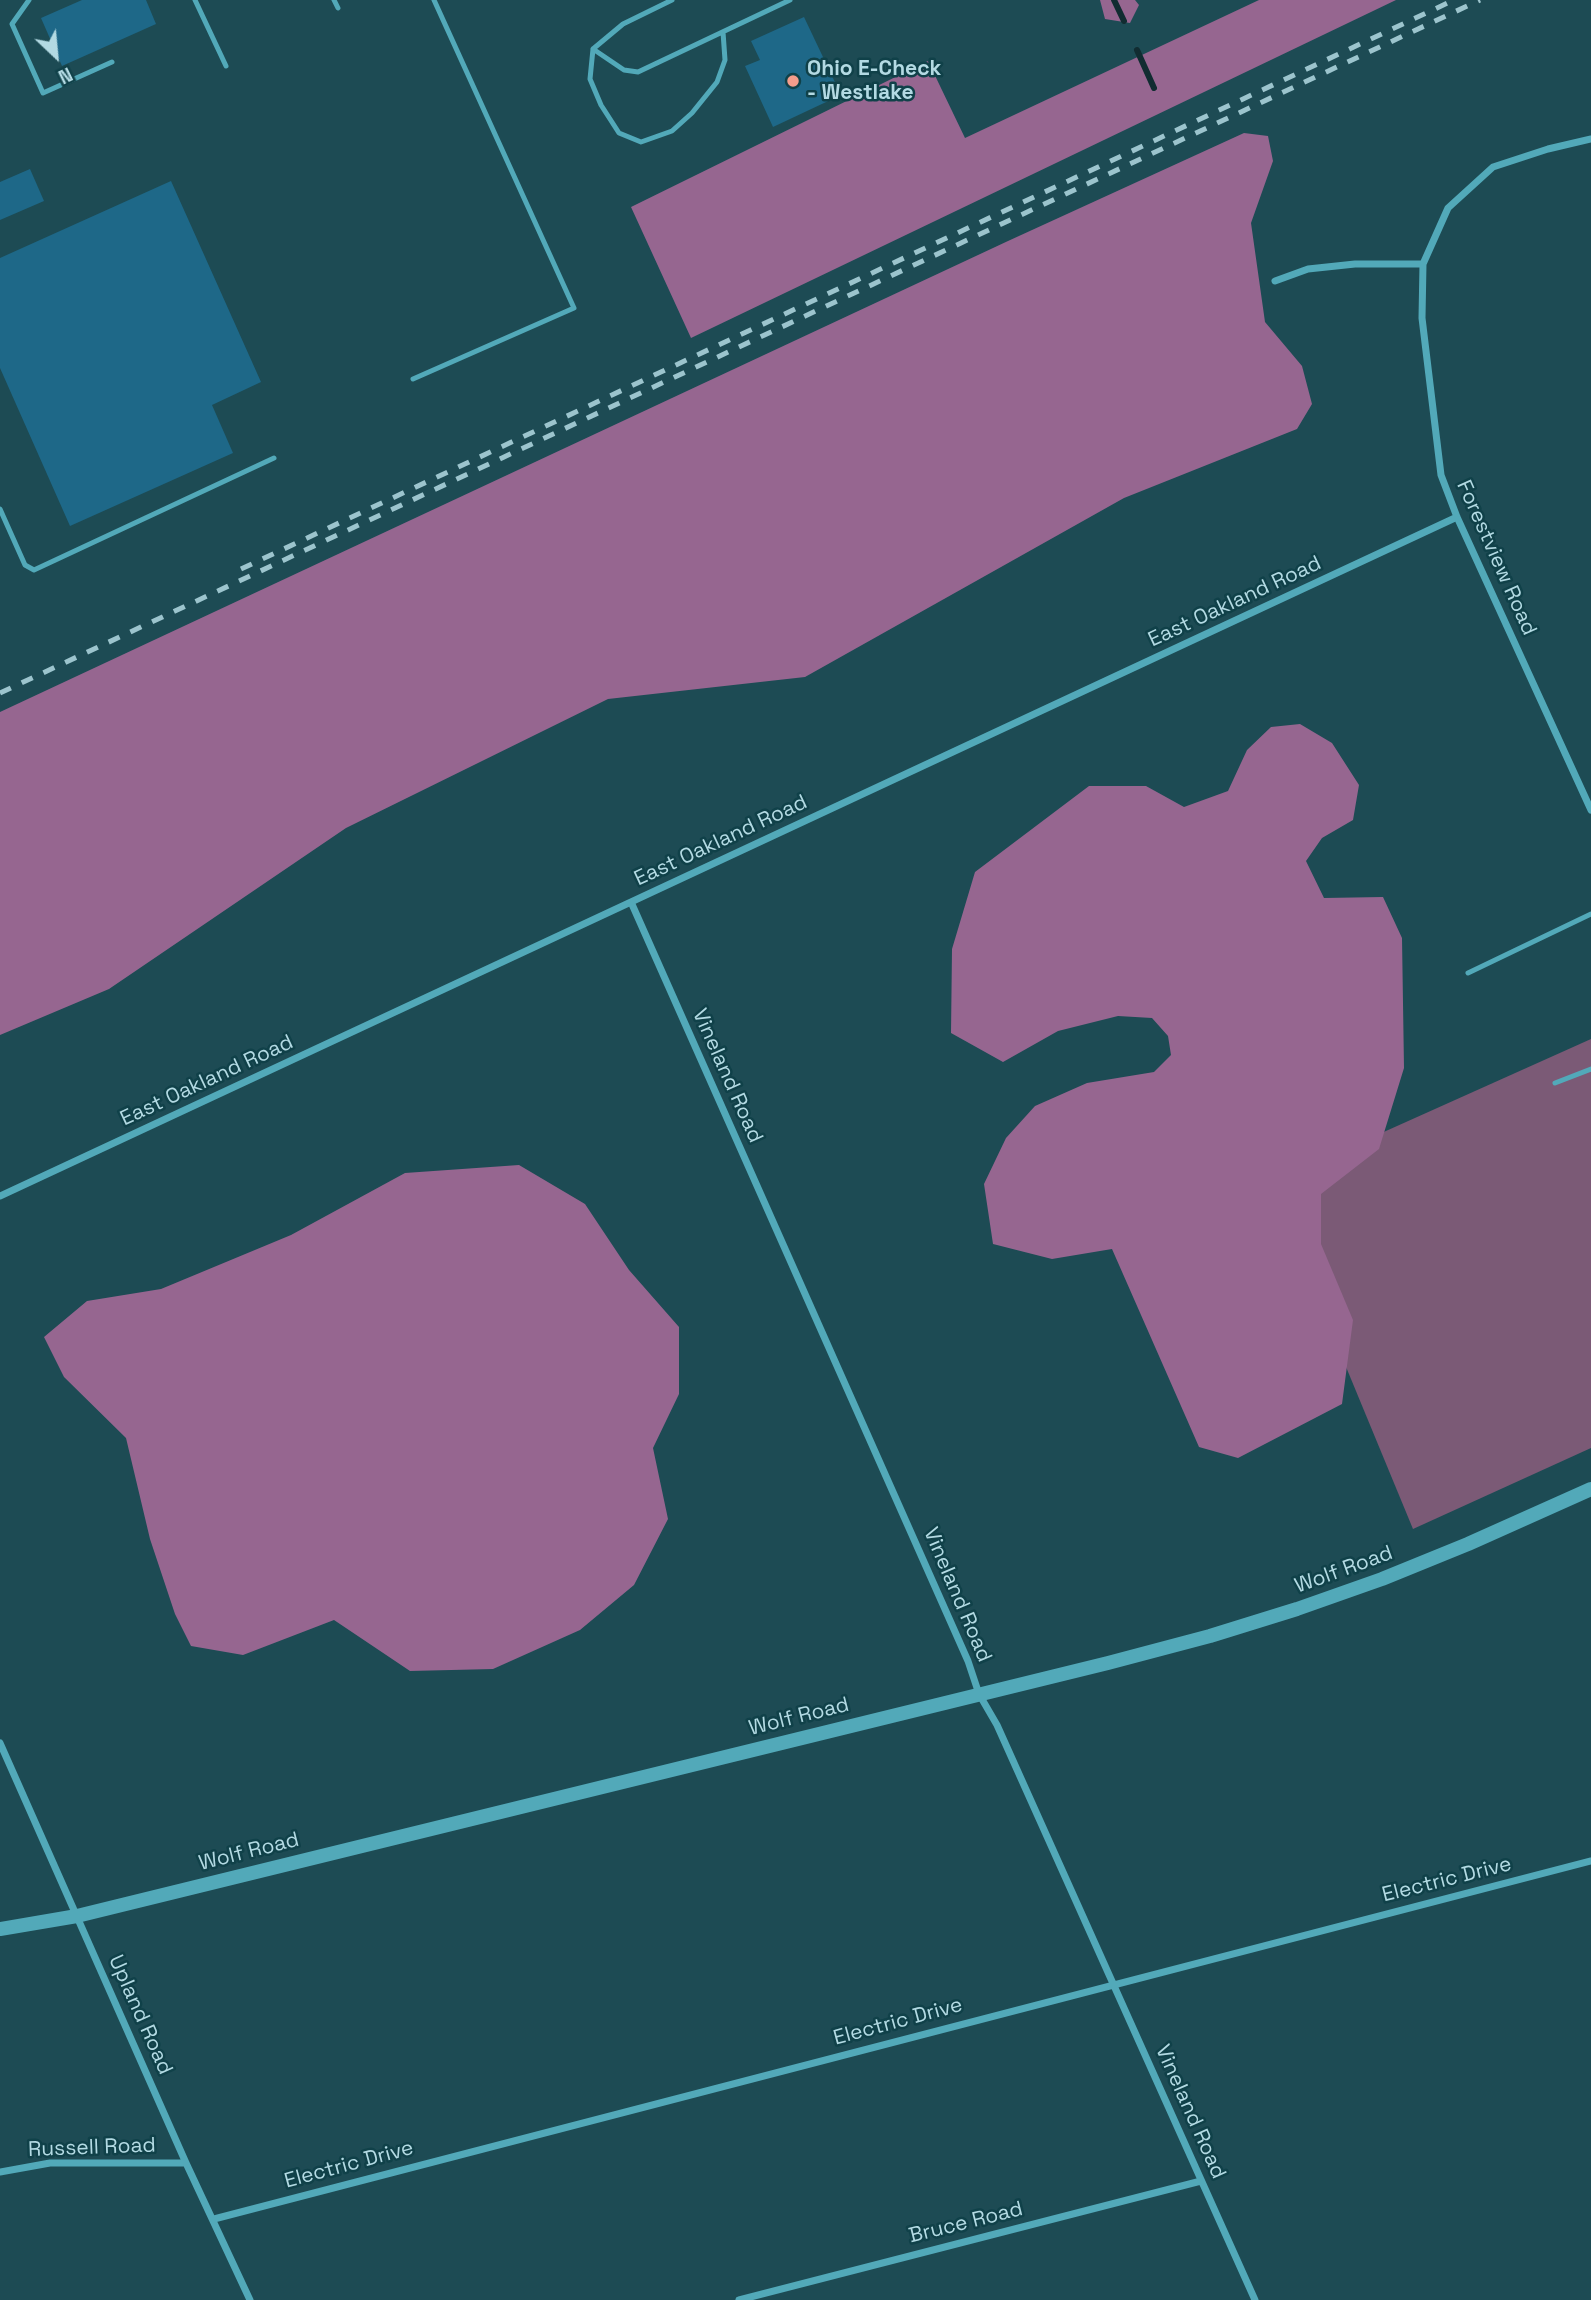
<!DOCTYPE html>
<html>
<head>
<meta charset="utf-8">
<style>
  body { margin:0 }
  #map { position:relative; width:1591px; height:2300px; overflow:hidden; background:#1d4b54; font-family:"Space Grotesk",sans-serif }
  canvas { display:block }
  .north { position:absolute; left:21px; top:21px; width:70px; height:70px; -webkit-text-stroke:5px #104149; paint-order:stroke; rotate:154deg; font-size:19px; font-weight:700; line-height:28px; text-align:center; color:#b3dae3 }
  .north::after { content:''; display:block; margin:auto; width:24px; height:32px; background:#b3dae3; clip-path:polygon(50% 0,100% 100%,50% 72%,0 100%) }
</style>
</head>
<body>
<div id="map">
<canvas width="1591" height="2300"></canvas>
<div class="north">N</div>
</div>
<script>
const context = document.querySelector('canvas').getContext('2d');
context.lineJoin = 'round';
function fillPath(path, color) { context.fillStyle = color; context.fill(path, 'evenodd'); }
const poly = rows => new Path2D(rows.map(r => 'M' + r).join(''));
function trace(path, color, width, dash) { context.strokeStyle = color; context.lineWidth = width; context.lineCap = dash ? 'butt' : 'round'; context.setLineDash(dash || []); context.stroke(path); }
function label(font, color, halo, rows, align = 'center') {
  context.font = font + ' "Space Grotesk",sans-serif'; context.lineWidth = 5; context.setLineDash([]); context.textBaseline = 'middle'; context.strokeStyle = halo; context.fillStyle = color; for (const [text, x, y, turn = 0] of rows) {
    context.save(); context.translate(x, y); context.rotate((+turn || 0) * Math.PI / 180); context.textAlign = isNaN(turn) ? turn : align; if (halo) context.strokeText(text, 0, 0); context.fillText(text, 0, 0); context.restore();
  }
}
fillPath(poly([
  [1591,1039,1591,1448,1413,1529,1270,1183]
]), '#7b5a76');
fillPath(poly([
  [1100,0,1135,0,1139,5,1130,23,1105,19],
  [1259,0,1396,0,691,338,631,207,928,61,965,138],
  [1244,133,1268,136,1273,161,1251,223,1265,322,1302,366,1312,404,1297,429,1124,498,805,677,608,699,346,828,109,989,0,1035,0,712,1008,241],
  [1300,724,1332,743,1359,785,1353,820,1322,838,1306,861,1324,898,1383,897,1402,938,1404,1068,1379,1149,1321,1194,1321,1244,1353,1320,1342,1404,1238,1458,1199,1447,1112,1249,1052,1259,993,1244,984,1184,1006,1138,1035,1106,1087,1083,1154,1072,1171,1055,1168,1036,1152,1018,1118,1016,1058,1031,1003,1062,951,1033,952,949,975,872,1089,786,1146,786,1184,807,1228,791,1247,750,1271,727],
  [519,1165,585,1204,629,1270,679,1327,679,1394,653,1448,668,1519,634,1585,580,1630,493,1669,410,1671,334,1620,243,1655,191,1646,175,1614,150,1539,126,1438,64,1377,44,1337,87,1301,161,1289,291,1235,405,1173]
]), '#966690');
trace(poly([
  [1114,0,1124,21],
  [1137,50,1154,88]
]), '#112c31', 6);
fillPath(poly([
  [82,0,146,0,156,24,62,66,41,18],
  [804,17,841,95,773,127,745,66,760,60,751,41],
  [30,169,44,201,0,220,0,182],
  [171,181,261,382,212,405,233,453,70,526,0,368,0,258]
]), '#1e6888');
trace(poly([
  [29,0,12,24,43,93,112,62],
  [195,0,226,66],
  [334,0,338,8],
  [672,0,623,24,593,49,590,79,601,105,619,133,641,142,672,131,692,113,717,82,725,60,723,32],
  [593,49,624,70,638,72,790,0],
  [413,379,574,308,434,0],
  [0,509,25,565,34,570,274,458],
  [1468,973,1591,914],
  [1555,1083,1591,1069]
]), '#52a9b9', 5);
trace(poly([
  [1591,139,1548,149,1493,167,1448,208,1423,264,1422,318,1441,475,1457,517,1591,810],
  [1275,281,1308,269,1355,264,1423,264],
  [631,902,968,1661,979,1694,997,1725,1255,2300],
  [0,1196,1457,517],
  [0,1743,186,2163,250,2300],
  [0,2172,50,2163,186,2163],
  [214,2219,1591,1861],
  [739,2300,1201,2181]
]), '#52a9b9', 7);
trace(poly([
  [0,1929,77,1916,1108,1663,1210,1636,1297,1609,1382,1579,1468,1544,1591,1489]
]), '#52a9b9', 14);
trace(poly([
  [241,569,1454,0],
  [0,693,1480,0]
]), '#9cc4cd', 5, [12, 12]);
for (const [x, y, r, color] of [
  [793,81,7,"#f49d8c"]
]) { const dot = new Path2D(); dot.arc(x, y, r, 0, 2 * Math.PI); context.fillStyle = color; context.fill(dot); trace(dot, '#104149', 2.5); }
label('bold 21px', '#b3dae3', '#104149', [
  ["Ohio E-Check",807,69],
  ["- Westlake",807,93]
], 'left');
label('21px', '#b3dae3', '#104149', [
  ["Forestview Road",1496,558,66],
  ["East Oakland Road",1235,602,-25],
  ["East Oakland Road",721,841,-25],
  ["Vineland Road",727,1076,66],
  ["East Oakland Road",207,1081,-25],
  ["Wolf Road",1344,1570,-20],
  ["Vineland Road",957,1595,67],
  ["Wolf Road",799,1717,-14],
  ["Wolf Road",249,1852,-14],
  ["Electric Drive",1447,1880,-14],
  ["Upland Road",140,2015,66],
  ["Electric Drive",898,2022,-15],
  ["Vineland Road",1190,2112,66],
  ["Russell Road",92,2148,-2],
  ["Electric Drive",349,2165,-15],
  ["Bruce Road",966,2223,-14]
]);
</script>
</body>
</html>
